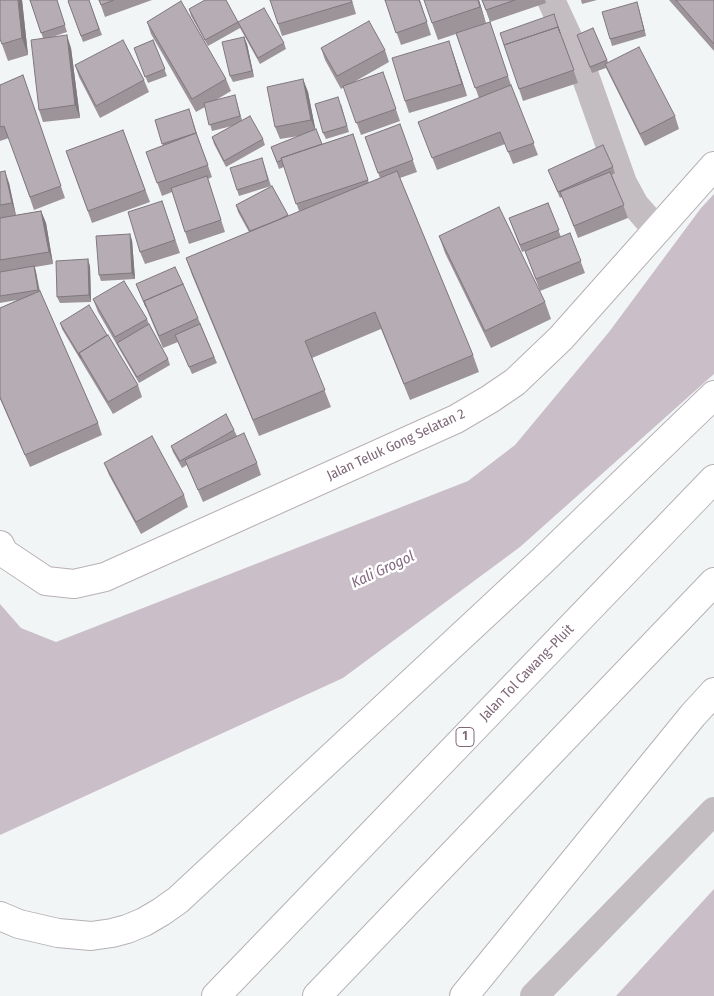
<!DOCTYPE html>
<html>
<head>
<meta charset="utf-8">
<style>
  body { margin:0 }
  canvas { display:block; background:#f2f5f5 }
</style>
</head>
<body>
<canvas width="714" height="996"></canvas>
<script>
const context = document.querySelector('canvas').getContext('2d');
context.lineJoin = 'round';
function fillPath(path, color) { context.fillStyle = color; context.fill(path, 'evenodd'); }
const poly = rows => new Path2D(rows.map(r => 'M' + r).join(''));
function trace(path, color, width, dash) { context.strokeStyle = color; context.lineWidth = width; context.lineCap = dash ? 'butt' : 'round'; context.setLineDash(dash || []); context.stroke(path); }
function label(font, color, halo, rows, align = 'center') {
  context.font = font + ' "Fira Sans Condensed",sans-serif'; context.lineWidth = 5; context.setLineDash([]); context.textBaseline = 'middle'; context.strokeStyle = halo; context.fillStyle = color; for (const [text, x, y, turn = 0] of rows) {
    context.save(); context.translate(x, y); context.rotate((+turn || 0) * Math.PI / 180); context.textAlign = isNaN(turn) ? turn : align; if (halo) context.strokeText(text, 0, 0); context.fillText(text, 0, 0); context.restore();
  }
}
fillPath(poly([
  [714,194,714,374,520,547,343,678,0,835,0,604,21,628,56,642,468,481,515,445,609,332,701,208],
  [714,888,714,996,616,996,714,889]
]), '#cabec8');
const secondary = poly([
  [0,545,4,553,46,581,74,584,105,577,456,419,490,399,515,382,561,338,714,166]
]);
const highway = poly([
  [0,916,19,924,58,933,91,936,112,933,127,929,144,922,161,912,178,900,541,562,714,395],
  [216,996,714,479],
  [317,996,714,582],
  [464,996,693,715,714,692]
]);
trace(secondary, '#b8b0b5', 30);
trace(highway, '#b6b1b5', 30);
trace(poly([
  [551,0,582,67,623,183,635,205,657,230],
  [534,996,714,811]
]), '#c3bdc1', 28);
trace(secondary, '#fff', 28);
trace(highway, '#fff', 28);
fillPath(poly([
  [22,0,28,55,8,61,0,39],
  [30,0,57,0,67,32,49,38,71,48,80,118,43,122,39,110,43,38],
  [89,0,102,35,83,42,68,1],
  [99,0,152,0,105,17],
  [352,0,356,14,282,36,278,24],
  [385,0,420,0,431,35,401,45],
  [479,0,486,23,490,22,512,88,538,155,513,164,505,144,437,170,423,134,479,98,456,34,438,40,432,23],
  [482,0,545,0,546,3,490,22],
  [581,0,597,0,582,4],
  [669,0,714,0,714,51],
  [189,9,238,22,240,28,208,46,191,16],
  [639,9,646,36,612,46,610,39],
  [147,22,226,79,231,91,216,100,237,102,242,120,263,139,265,145,226,167,214,144,212,137,232,126,212,131,205,107,196,112,151,34],
  [238,22,284,43,286,49,260,64,240,28],
  [593,28,608,62,675,116,679,129,645,146,606,68,592,73,579,41],
  [244,37,247,44,254,77,233,82,230,76],
  [563,39,578,83,523,101,519,89],
  [153,40,167,76,148,83,134,48],
  [321,48,385,50,389,62,354,82,383,72,400,121,361,135,344,87,341,89,325,60],
  [453,53,467,96,409,113,405,101],
  [75,65,144,80,149,92,100,118,79,77],
  [23,75,65,198,34,210,9,138,0,141,0,85],
  [303,79,308,92,315,129,322,144,353,134,369,183,380,178,365,137,400,124,417,172,400,178,473,355,479,372,410,400,381,329,312,358,331,407,259,436,192,275,186,258,249,232,238,212,236,205,272,186,288,216,299,211,284,167,279,169,271,147,299,136,280,139,275,127],
  [341,104,349,132,326,139,323,133],
  [191,115,197,134,212,177,208,179,225,232,189,244,172,192,162,196,146,152,163,146,155,120],
  [123,130,150,202,92,223,66,151],
  [262,158,271,186,239,196,237,190],
  [613,167,615,173,612,175,628,218,578,238,562,197,560,198,548,170],
  [0,172,9,183,16,215,41,211,46,223,53,264,35,267,36,272,40,291,98,423,102,435,30,467,0,399,0,308,17,300,0,303],
  [162,201,180,253,145,264,140,252],
  [548,203,561,237,570,233,585,273,540,291,525,251,555,239,522,252,509,218],
  [439,236,545,302,551,319,491,348,445,253],
  [132,240,135,279,101,281,99,275],
  [90,266,91,302,60,303,57,297],
  [136,284,198,318,217,363,192,374,178,342,163,348],
  [93,299,147,319,149,324,168,359,170,365,139,383,98,312],
  [60,323,138,385,142,397,113,414,62,329],
  [234,430,237,436,257,463,261,475,203,502,187,465,182,468,173,452,171,446],
  [104,463,184,495,188,507,141,534,109,475]
]), '#9d949a');
fillPath(poly([
  [18,0,22,0,28,55,22,38],
  [478,0,479,0,486,24],
  [637,2,639,9,646,36,644,30],
  [67,35,71,48,80,118,75,105],
  [244,37,247,44,254,77,252,71],
  [449,41,453,53,467,96,462,84],
  [303,79,308,92,316,132,311,120],
  [5,171,9,183,16,216,12,203],
  [41,211,46,223,53,264,49,252],
  [130,234,132,240,135,279,132,273],
  [88,259,90,266,91,302,89,295],
  [34,266,36,272,40,297,38,290]
]), '#7f787d');
const building = poly([
  [0,0,18,0,22,38,2,44,0,39,0,0],
  [30,0,57,0,65,25,41,33,30,0],
  [69,0,89,0,99,29,81,36,68,1,69,0],
  [99,0,114,0,101,5,99,0],
  [205,0,226,0,238,22,205,40,189,9,205,0],
  [270,0,351,0,352,2,278,24,270,0],
  [385,0,419,0,427,22,396,33,385,0],
  [424,0,478,0,480,7,432,23,424,0],
  [482,0,515,0,486,10,482,0],
  [676,0,714,0,714,44,676,0],
  [181,1,226,79,192,99,147,22,181,1],
  [637,2,644,30,610,39,602,12,637,2],
  [264,8,284,43,258,58,238,22,264,8],
  [554,14,560,33,558,27,504,45,500,33,554,14],
  [369,21,385,50,337,76,321,48,369,21],
  [490,22,508,76,475,88,456,33,490,22],
  [558,27,574,70,519,89,504,45,558,27],
  [593,28,607,60,590,67,577,35,593,28],
  [67,35,75,105,39,110,31,40,67,35],
  [244,37,252,71,230,76,222,42,244,37],
  [123,40,144,80,96,106,75,65,123,40],
  [153,40,165,69,145,77,134,48,153,40],
  [449,41,462,84,405,101,392,58,449,41],
  [639,47,675,116,640,134,605,64,639,47],
  [383,72,396,109,356,123,343,86,383,72],
  [23,75,61,186,30,197,4,126,0,127,0,85,23,75],
  [303,79,311,120,275,127,267,87,303,79],
  [511,85,534,143,508,152,500,132,432,158,418,122,511,85],
  [235,95,240,116,209,125,204,103,235,95],
  [338,97,347,126,323,133,315,104,338,97],
  [189,109,196,133,162,144,155,120,189,109],
  [250,116,263,139,224,161,212,137,250,116],
  [400,124,413,160,378,173,365,137,400,124],
  [316,129,322,144,281,158,282,160,277,162,271,147,316,129],
  [123,130,145,190,88,211,66,151,123,130],
  [196,133,208,165,157,183,146,152,196,133],
  [353,134,368,180,296,204,281,158,353,134],
  [603,145,613,167,558,192,548,170,603,145],
  [262,158,268,180,237,190,230,168,262,158],
  [5,171,12,203,0,205,0,172,5,171],
  [397,171,473,355,404,384,375,312,305,341,325,390,253,420,186,258,397,171],
  [610,172,624,205,574,226,560,192,610,172],
  [207,176,221,220,185,232,171,188,207,176],
  [272,186,288,215,278,220,250,231,236,205,272,186],
  [162,201,175,240,140,252,128,212,162,201],
  [548,203,559,230,520,245,509,218,548,203],
  [499,207,545,302,485,331,439,236,499,207],
  [41,211,49,252,0,260,0,218,41,211],
  [570,233,581,261,536,279,525,251,570,233],
  [130,234,132,273,99,275,96,236,130,234],
  [88,259,89,295,57,297,56,261,88,259],
  [34,266,38,290,0,296,0,272,34,266],
  [175,267,183,284,144,301,146,307,136,284,175,267],
  [124,281,147,319,115,337,93,299,124,281],
  [183,284,198,318,159,336,144,301,183,284],
  [40,291,98,423,25,455,0,397,0,308,40,291],
  [89,305,107,335,79,353,81,358,60,323,89,305],
  [149,324,168,359,137,377,117,343,149,324],
  [200,324,214,357,189,367,175,335,200,324],
  [108,335,138,385,108,402,79,353,108,335],
  [226,414,234,430,180,461,171,446,226,414],
  [244,433,257,463,198,490,185,460,244,433],
  [152,436,184,495,136,522,104,463,152,436]
]);
fillPath(building, '#b6acb3');
trace(building, '#7f787d', 1);
for (const [x, y, w] of [
  [465,737,18]
]) { const box = new Path2D(); box.roundRect(x - w / 2, y - 9.5, w, 19, 4); context.fillStyle = '#fff'; context.fill(box); trace(box, '#7f6878', 1); }
label('bold 12px', '#7f6878', null, [
  ["1",465,737]
]);
label('14px', '#7f6878', '#fff', [
  ["Jalan Teluk Gong Selatan 2",396,445,-25],
  ["Jalan Tol Cawang–Pluit",527,673,-46]
]);
label('italic 15px', '#836980', '#fff', [
  ["Kali Grogol",383,570,-25]
]);
</script>
</body>
</html>
